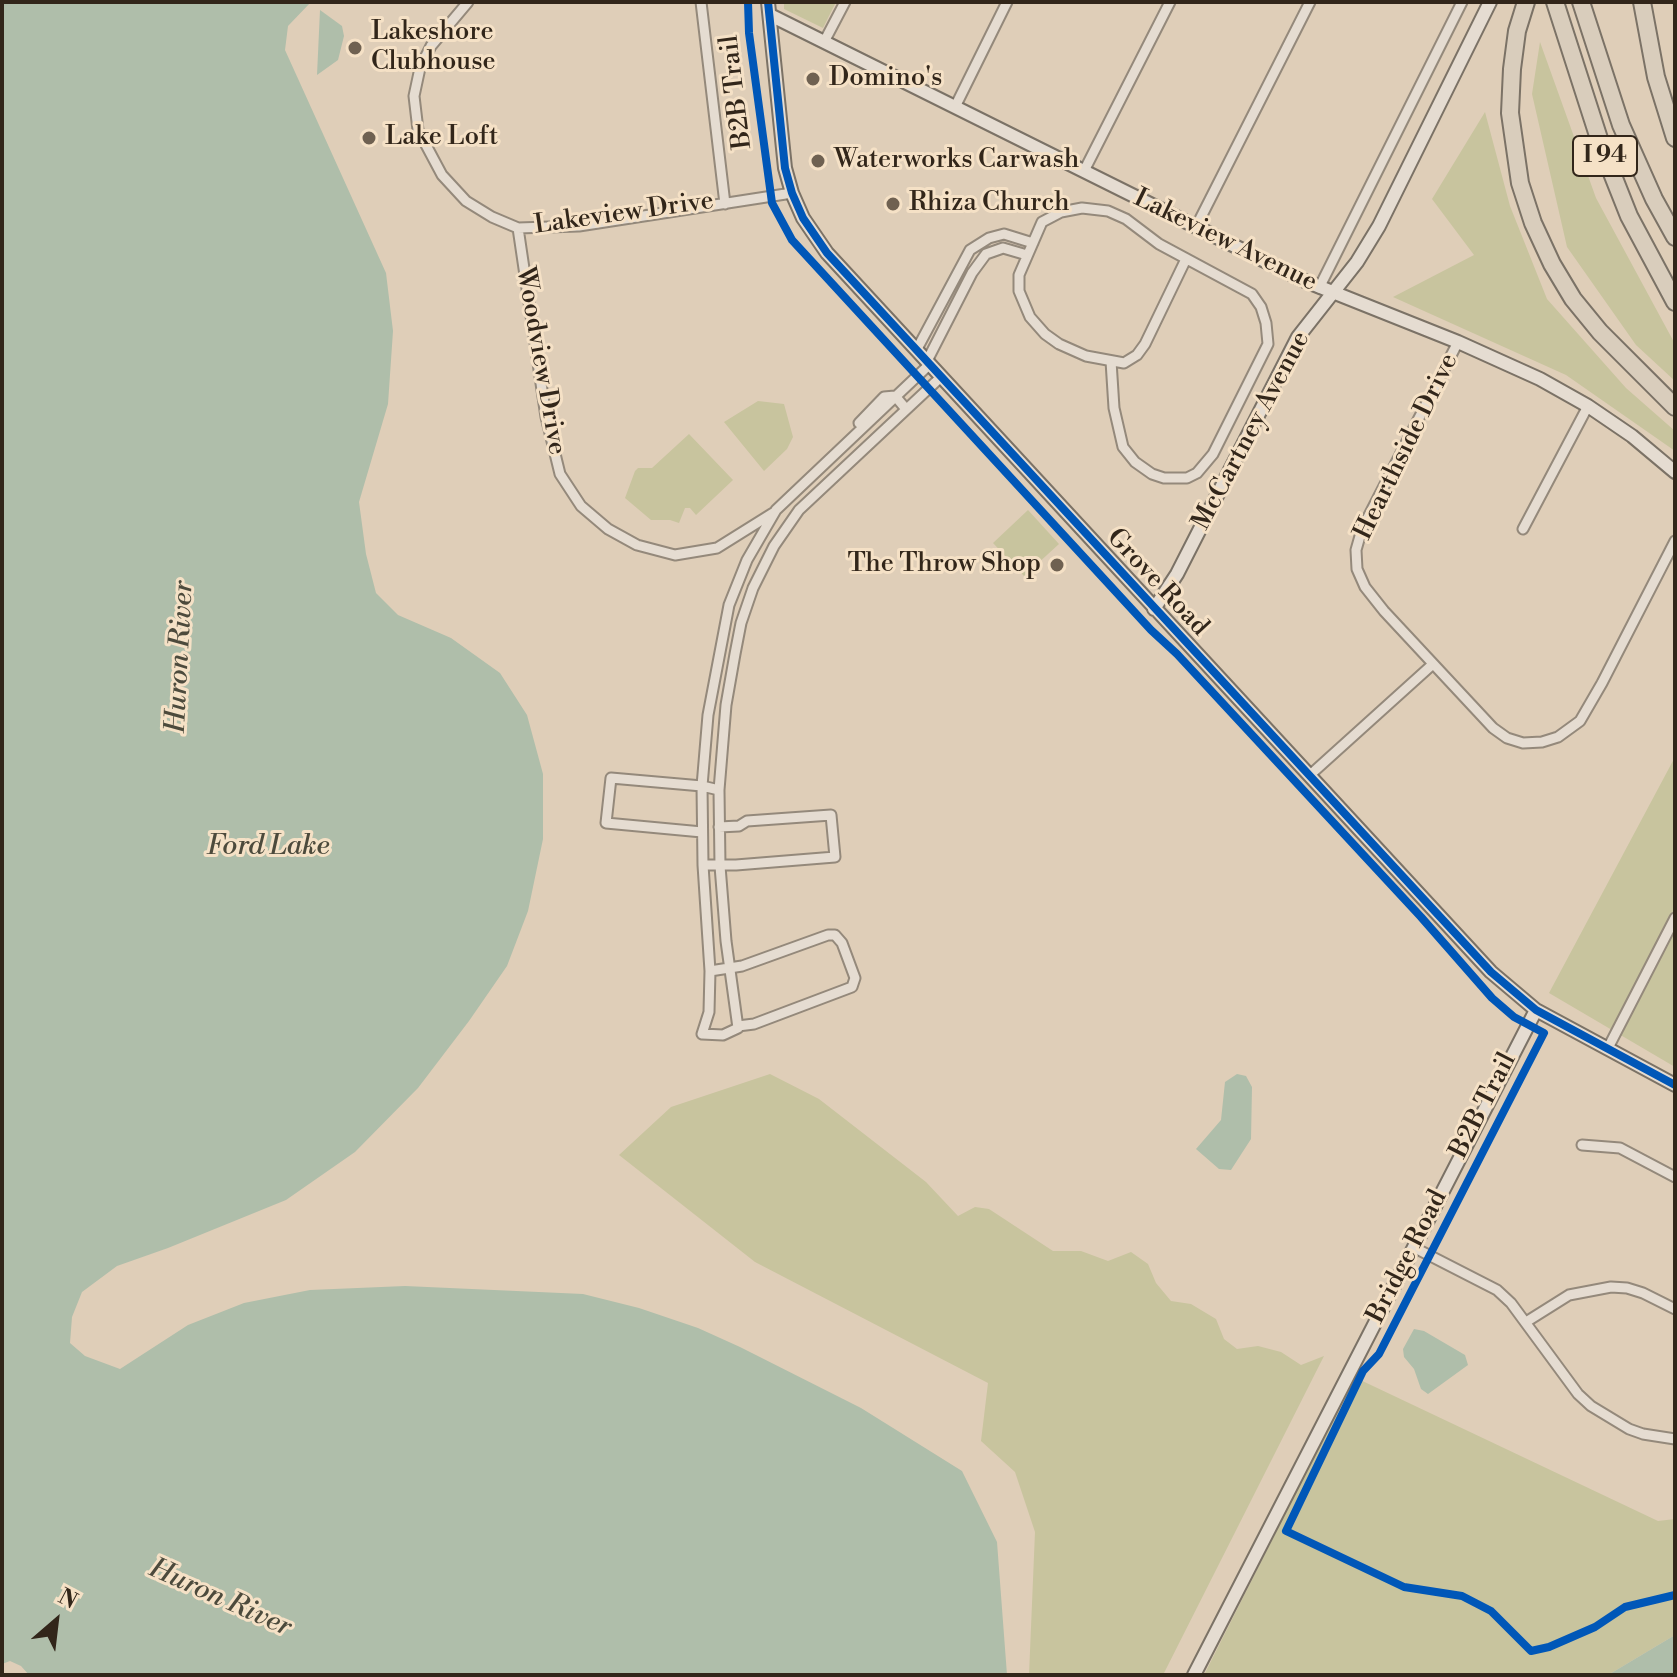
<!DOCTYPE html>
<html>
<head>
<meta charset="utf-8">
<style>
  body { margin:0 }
  #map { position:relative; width:1677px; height:1677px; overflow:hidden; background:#dfceb8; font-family:"Libre Bodoni",serif }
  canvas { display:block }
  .frame { position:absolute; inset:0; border:4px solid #32261a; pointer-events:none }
  .north { position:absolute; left:16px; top:1581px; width:80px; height:80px; -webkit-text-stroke:6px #f5e1c6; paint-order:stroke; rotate:28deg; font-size:22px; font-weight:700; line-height:32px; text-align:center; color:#32261a }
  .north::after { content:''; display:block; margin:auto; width:28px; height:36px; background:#32261a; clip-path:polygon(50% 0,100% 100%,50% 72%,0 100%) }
</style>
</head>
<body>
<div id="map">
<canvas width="1677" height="1677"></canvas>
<div class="frame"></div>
<div class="north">N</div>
</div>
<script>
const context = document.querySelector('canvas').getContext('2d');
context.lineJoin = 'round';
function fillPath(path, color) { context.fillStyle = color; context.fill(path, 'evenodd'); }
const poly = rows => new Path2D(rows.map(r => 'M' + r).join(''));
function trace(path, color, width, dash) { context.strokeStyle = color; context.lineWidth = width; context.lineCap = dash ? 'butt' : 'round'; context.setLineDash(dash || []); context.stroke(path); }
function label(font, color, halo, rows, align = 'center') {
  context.font = font + ' "Libre Bodoni",serif'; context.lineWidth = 6; context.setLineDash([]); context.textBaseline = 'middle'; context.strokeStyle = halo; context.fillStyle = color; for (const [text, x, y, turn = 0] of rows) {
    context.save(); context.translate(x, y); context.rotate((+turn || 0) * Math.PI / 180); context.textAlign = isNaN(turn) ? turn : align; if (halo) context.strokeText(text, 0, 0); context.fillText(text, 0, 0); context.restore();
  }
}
fillPath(poly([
  [784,2,836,2,823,28,784,9],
  [1540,42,1596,198,1675,344,1675,381,1636,345,1567,247,1532,94],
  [1485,112,1510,206,1547,299,1626,388,1675,431,1675,451,1566,375,1393,297,1474,255,1432,199],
  [758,401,784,404,793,437,787,449,764,471,724,422],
  [689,434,733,480,696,515,690,508,685,508,679,523,670,520,651,520,625,498,635,471,638,468,652,468],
  [1028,510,1059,544,1024,576,993,543],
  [1675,757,1675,1067,1549,993],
  [770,1074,819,1099,926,1182,958,1216,975,1207,989,1209,1053,1251,1081,1251,1108,1261,1131,1252,1148,1264,1156,1283,1171,1301,1191,1304,1216,1319,1224,1339,1237,1349,1258,1346,1281,1352,1301,1365,1324,1356,1163,1675,1029,1675,1035,1532,1015,1472,981,1441,988,1383,755,1262,619,1155,671,1107],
  [1354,1377,1658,1521,1675,1519,1675,1635,1608,1675,1204,1675]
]), '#c8c49e');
fillPath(poly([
  [2,2,311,2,288,26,285,50,386,273,393,331,388,404,359,502,366,554,376,593,398,615,451,638,500,673,527,715,543,774,543,839,528,911,507,966,469,1021,418,1088,355,1152,286,1200,168,1248,117,1266,82,1292,72,1317,70,1343,85,1356,120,1369,188,1325,244,1303,310,1290,405,1286,583,1294,639,1308,698,1328,740,1347,861,1408,962,1471,997,1542,1007,1675,29,1675,21,1666,10,1661,2,1664],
  [320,10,342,26,344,36,338,60,317,75],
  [1237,1074,1246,1076,1252,1087,1251,1139,1231,1170,1219,1169,1196,1149,1221,1120,1225,1082],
  [1414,1329,1424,1331,1465,1355,1468,1365,1428,1394,1421,1389,1414,1369,1404,1357,1403,1349],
  [1675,1635,1675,1675,1608,1675]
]), '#afbeaa');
const street = poly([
  [468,2,431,46,420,68,414,96,418,130,442,175,466,201,492,217,518,228,579,226,792,193],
  [701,2,725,204],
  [824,42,845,2],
  [955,107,1007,2],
  [1084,171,1170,2],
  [1196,227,1310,2],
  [518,228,546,417,560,474,581,506,608,529,637,545,675,555,717,548,773,513],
  [1319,288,1462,2],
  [1458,342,1362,529,1356,550,1357,569,1365,587,1384,611,1493,728,1507,738,1523,743,1542,742,1558,737,1580,721,1602,683,1675,541],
  [917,349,970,250,989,238,1004,234,1033,243],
  [927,361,972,273,986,254,1003,248,1027,255],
  [1111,361,1114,408,1123,447,1135,462,1152,474,1164,478,1187,478,1197,473,1213,454,1268,344,1266,323,1261,307,1252,294,1159,244,1126,219,1108,211,1082,208,1061,212,1042,222,1019,275,1019,291,1030,317,1045,334,1059,344,1086,356,1124,363,1137,355,1145,344,1186,259],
  [930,364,776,510,747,560,729,605,708,715,702,786,703,865,710,971,709,1012,702,1034,723,1035,738,1028,726,941,720,866,719,790,726,705,735,654,741,623,753,588,774,546,799,510,942,376],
  [859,423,884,397,895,396,906,409],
  [1523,529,1588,406],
  [1310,775,1433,664],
  [702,832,606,823,611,778,702,786,719,790],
  [703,865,736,865,835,857,831,815,747,821,739,826,719,827],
  [710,971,742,966,828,935,835,935,842,943,855,978,852,987,754,1024,738,1026],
  [1608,1048,1675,918],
  [1582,1145,1620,1148,1675,1177],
  [1413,1247,1497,1290,1511,1303,1578,1394,1591,1406,1629,1429,1643,1434,1675,1439],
  [1526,1322,1569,1295,1611,1287,1627,1288,1643,1293,1675,1309]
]);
const secondary = poly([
  [768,2,785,168,792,193,803,218,827,253,1491,972,1536,1010,1675,1085],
  [770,15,1305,281,1458,342,1540,379,1588,406,1632,436,1675,472],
  [1154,609,1177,574,1298,337,1357,262,1379,226,1490,2],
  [1194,1675,1536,1010]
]);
const highway = poly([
  [1526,2,1517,31,1512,69,1510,113,1520,183,1533,223,1552,264,1573,299,1600,332,1675,407],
  [1555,2,1602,148,1629,216,1675,302],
  [1581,2,1621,125,1654,199,1675,237],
  [1642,2,1656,77,1675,138]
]);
trace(street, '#94897b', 13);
trace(secondary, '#7b7266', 16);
trace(highway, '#7b7266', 20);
trace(street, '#e5dcd1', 9);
trace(secondary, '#e5dcd1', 12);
trace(highway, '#d9cdbc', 16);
trace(poly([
  [748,2,749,33,772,203,792,240,1151,630,1177,654,1421,917,1492,998,1514,1017,1544,1033,1379,1354,1363,1371,1286,1531,1404,1587,1462,1596,1491,1611,1531,1651,1549,1647,1595,1627,1625,1607,1675,1595],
  [768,2,785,168,792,193,803,218,827,253,1491,972,1536,1010,1675,1085]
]), '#0057b8', 8);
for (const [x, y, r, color] of [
  [355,48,8,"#6f6151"],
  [813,79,8,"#6f6151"],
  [369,138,8,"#6f6151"],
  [818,161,8,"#6f6151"],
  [893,204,8,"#6f6151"],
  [1057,565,8,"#6f6151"]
]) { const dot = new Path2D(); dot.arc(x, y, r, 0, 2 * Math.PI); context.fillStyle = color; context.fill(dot); trace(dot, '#f5e1c6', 3); }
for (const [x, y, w] of [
  [1605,156,64]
]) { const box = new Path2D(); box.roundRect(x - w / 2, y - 20, w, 40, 6); context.fillStyle = '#f5e1c6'; context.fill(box); trace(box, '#32261a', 2); }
label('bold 24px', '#32261a', null, [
  ["I 94",1605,156]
]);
label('26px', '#32261a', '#f5e1c6', [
  ["Lakeshore",371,33],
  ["Clubhouse",371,63],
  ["Domino's",829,79],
  ["Lake Loft",385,138],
  ["Waterworks Carwash",834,161],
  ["Rhiza Church",909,204],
  ["The Throw Shop",1041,565,"right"]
], 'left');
label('26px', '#32261a', '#f5e1c6', [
  ["B2B Trail",737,92,-97],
  ["Lakeview Drive",624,214,-8],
  ["Lakeview Avenue",1225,241,26],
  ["Woodview Drive",540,361,80],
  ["McCartney Avenue",1252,431,-62],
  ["Hearthside Drive",1407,447,-64],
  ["Grove Road",1157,583,47],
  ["B2B Trail",1484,1106,-63],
  ["Bridge Road",1408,1257,-63]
]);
label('italic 28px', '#4c4a3c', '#f5e1c6', [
  ["Huron River",181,657,-87],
  ["Ford Lake",268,847],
  ["Huron River",220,1599,24]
]);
</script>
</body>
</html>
